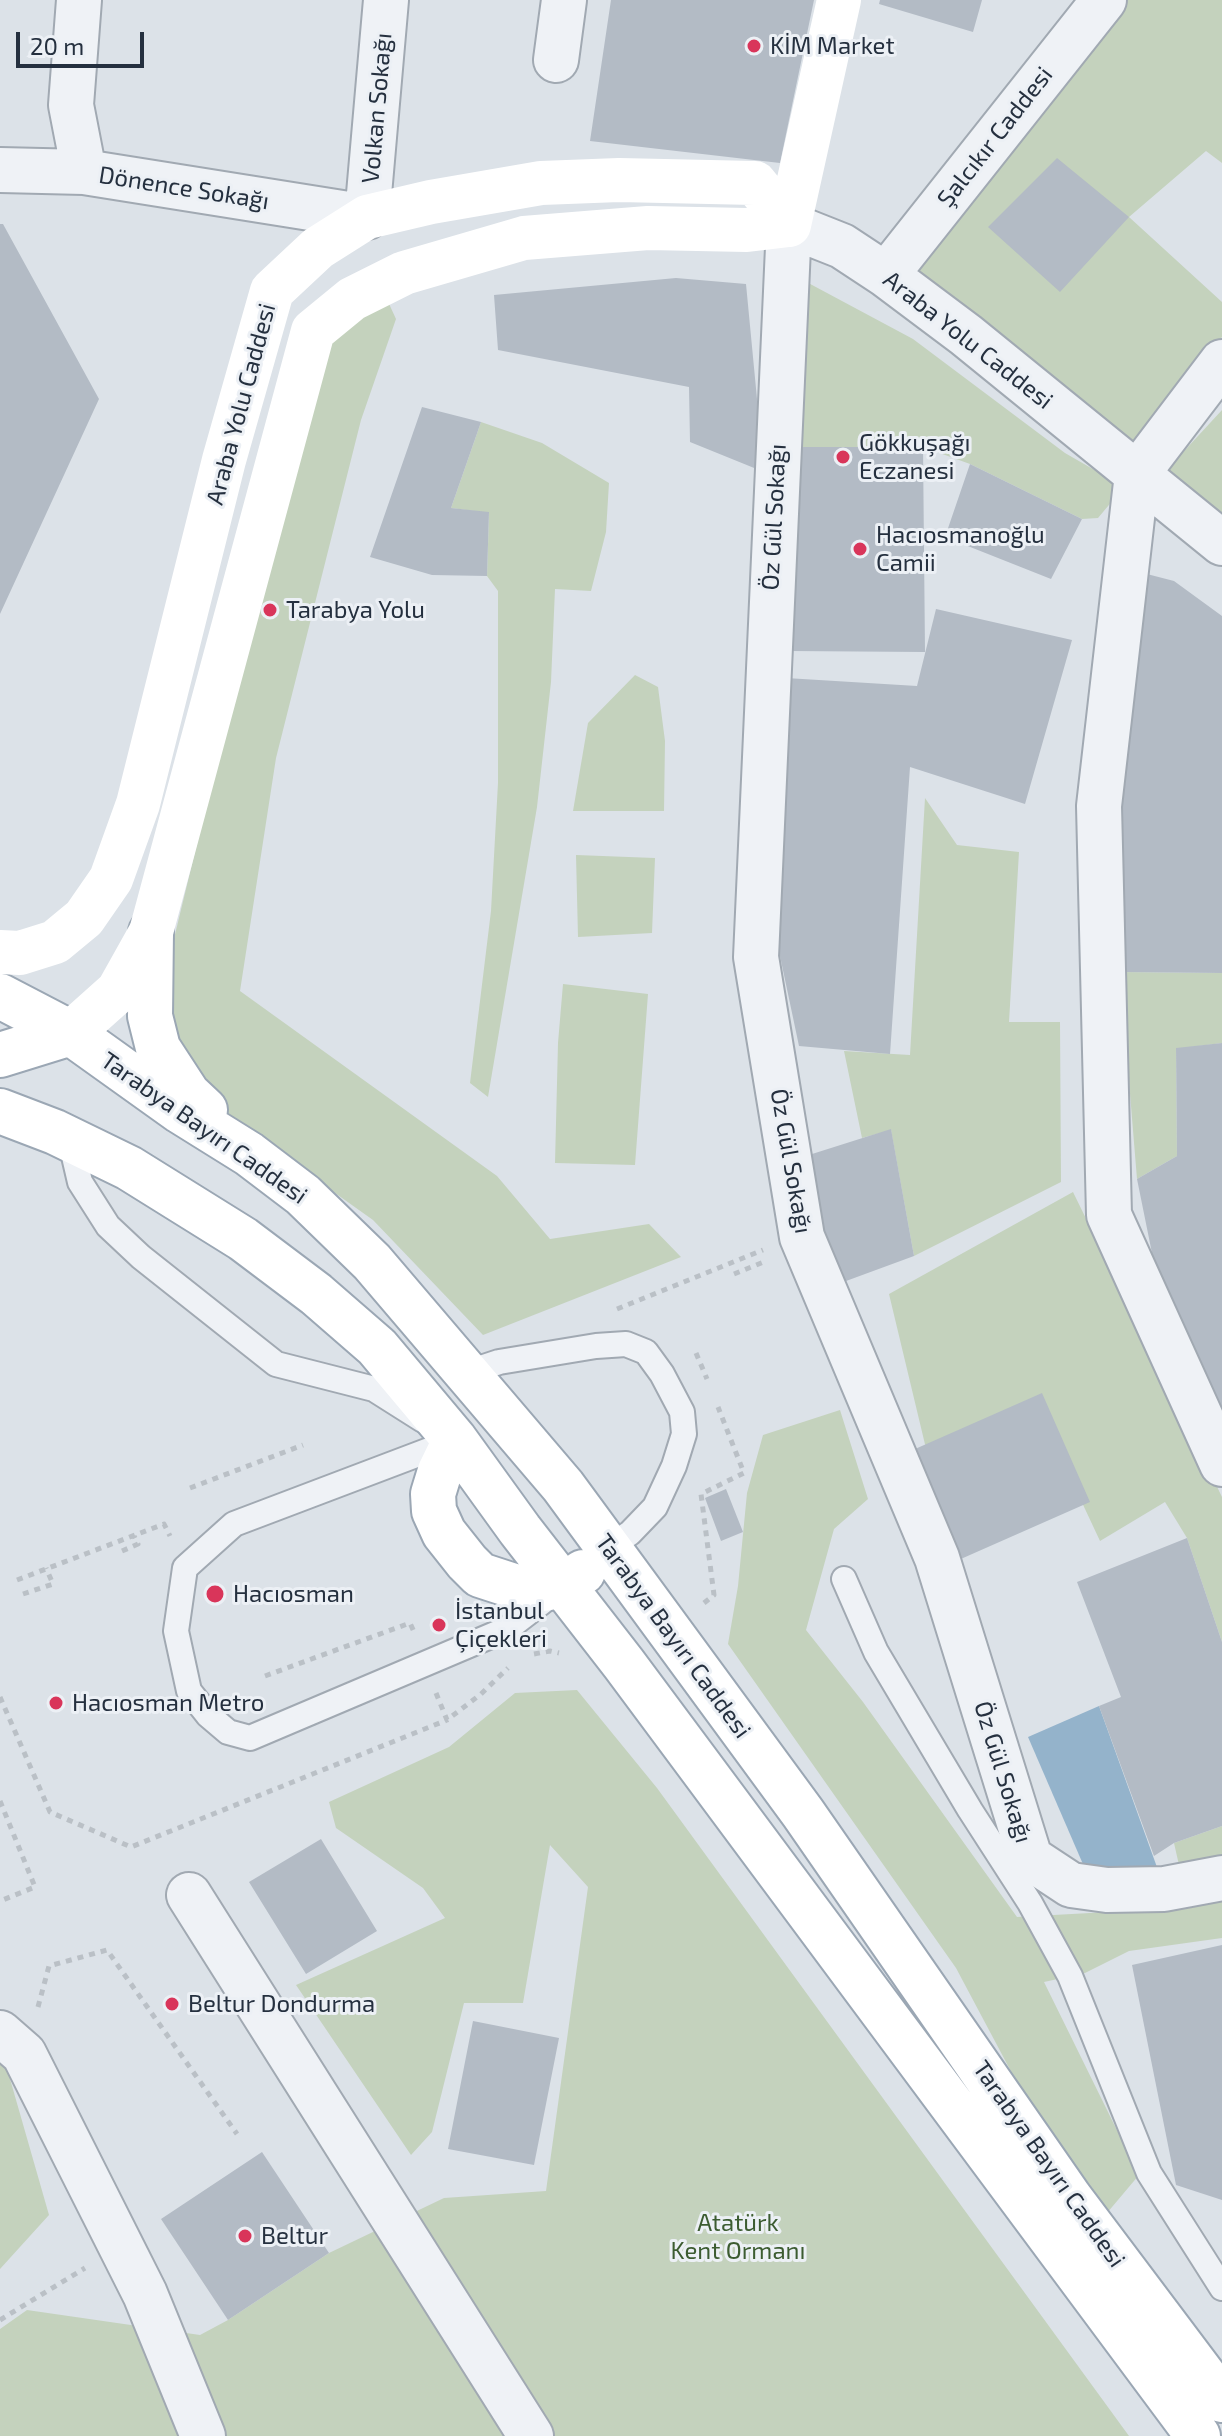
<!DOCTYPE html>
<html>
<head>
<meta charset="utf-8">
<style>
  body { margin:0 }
  #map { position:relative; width:1222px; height:2436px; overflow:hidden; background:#dce2e8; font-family:"Exo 2",sans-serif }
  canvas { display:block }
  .scale { position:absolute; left:16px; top:32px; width:128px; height:36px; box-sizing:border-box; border:4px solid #25303f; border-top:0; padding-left:10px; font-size:24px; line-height:28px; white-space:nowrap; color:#25303f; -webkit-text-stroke:6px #ecf0f5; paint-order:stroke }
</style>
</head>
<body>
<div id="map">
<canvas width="1222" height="2436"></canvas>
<div class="scale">20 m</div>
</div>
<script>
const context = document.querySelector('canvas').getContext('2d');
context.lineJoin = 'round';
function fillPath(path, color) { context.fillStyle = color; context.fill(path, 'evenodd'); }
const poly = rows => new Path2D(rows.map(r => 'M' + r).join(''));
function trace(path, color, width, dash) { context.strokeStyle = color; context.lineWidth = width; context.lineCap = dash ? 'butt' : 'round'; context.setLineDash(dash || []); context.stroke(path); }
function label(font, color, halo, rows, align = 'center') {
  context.font = font + ' "Exo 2",sans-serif'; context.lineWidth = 6; context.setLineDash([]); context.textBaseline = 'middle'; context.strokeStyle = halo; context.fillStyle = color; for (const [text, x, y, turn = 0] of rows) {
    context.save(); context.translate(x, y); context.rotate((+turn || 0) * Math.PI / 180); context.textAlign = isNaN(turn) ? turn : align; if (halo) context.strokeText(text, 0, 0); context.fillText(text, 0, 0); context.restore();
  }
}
fillPath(poly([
  [1109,0,1222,0,1222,163,1206,151,1129,217,1222,302,1222,337,1130,448,914,279,1027,110],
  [799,278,913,339,1065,453,1124,487,1098,518,1082,519,970,464,923,447,800,447],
  [385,295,396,319,361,420,276,758,240,991,497,1176,550,1239,649,1224,681,1257,483,1335,373,1220,145,1058,318,345],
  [1222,410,1222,526,1162,475],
  [481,422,542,443,609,483,606,532,591,591,555,589,551,682,537,807,488,1097,470,1083,491,911,498,783,498,591,487,576,489,513,451,508],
  [635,675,658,687,665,741,664,811,573,811,588,723],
  [925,798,957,845,1019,852,1009,1022,1060,1022,1061,1182,914,1256,891,1130,862,1138,844,1051,910,1055],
  [576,855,655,858,652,933,578,937],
  [1120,972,1222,973,1222,1043,1176,1049,1177,1156,1137,1179],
  [563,984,648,994,635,1165,555,1163,558,1043],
  [1073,1192,1222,1497,1222,1642,1187,1538,1165,1502,1100,1541,1041,1415,929,1461,889,1294],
  [840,1410,868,1499,834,1529,806,1630,863,1702,1017,1917,1163,1909,1222,1898,1222,1938,1129,1951,1085,1973,1044,1982,1139,2175,1107,2213,1023,2094,956,1968,728,1644,738,1586,747,1493,763,1435],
  [577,1690,657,1788,1129,2436,0,2436,0,2329,27,2310,200,2335,228,2320,329,2253,444,2198,546,2191,588,1887,550,1845,523,2003,464,2003,432,2132,411,2155,296,1985,445,1918,423,1888,336,1828,329,1802,449,1747,515,1693],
  [1222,1826,1222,1860,1181,1874,1174,1843],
  [0,2044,49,2215,0,2269]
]), '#c4d2bd');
fillPath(poly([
  [1099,1706,1158,1870,1092,1885,1028,1737]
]), '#94b3cb');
fillPath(poly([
  [611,0,814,0,780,163,590,141],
  [880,0,982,0,973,32,879,4],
  [1057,158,1129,217,1060,292,988,227],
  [0,224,3,224,99,399,0,614],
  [676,278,746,284,764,472,690,442,689,387,498,350,494,295],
  [422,407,481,422,451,508,489,512,487,576,432,575,370,557],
  [800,447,923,447,925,652,790,651],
  [970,464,1082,519,1051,579,945,537],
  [1143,573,1174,581,1222,616,1222,973,1120,972,1123,795],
  [936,609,1072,640,1025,804,910,767,890,1054,799,1046,772,918,786,678,917,686],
  [1222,1043,1222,1421,1155,1268,1137,1179,1177,1156,1176,1048],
  [891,1129,914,1256,808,1295,771,1167],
  [1042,1393,1090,1502,954,1562,906,1453],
  [726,1489,743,1532,721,1541,705,1498],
  [1187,1538,1222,1642,1222,1826,1174,1843,1154,1856,1099,1706,1121,1697,1077,1582],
  [321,1839,377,1931,306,1974,249,1882],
  [1222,1945,1222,2200,1176,2185,1132,1965],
  [473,2021,559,2038,534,2165,448,2149],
  [262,2152,329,2253,228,2320,161,2219]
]), '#b3bbc5');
const lane = poly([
  [70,1139,80,1182,108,1226,141,1257,276,1364,374,1389,423,1420],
  [466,1373,499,1362,596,1346,626,1344,646,1352,662,1374,682,1412,684,1434,674,1466,655,1507,630,1533,608,1548],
  [453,1441,234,1524,185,1568,176,1631,189,1691,208,1715,228,1732,250,1738,507,1629,555,1592],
  [844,1579,876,1652,970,1810,1030,1903,1070,1976,1149,2173,1222,2288]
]);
const street = poly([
  [79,0,71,105,84,172],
  [556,60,564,0],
  [0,170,84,172,367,217,386,0],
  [886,275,1104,0],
  [1222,362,1137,474,1099,806,1109,1215,1222,1464],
  [1222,543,966,335,886,275,842,246,789,225,756,957,802,1237,937,1558,1030,1858,1071,1885,1107,1890,1164,1889,1222,1878],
  [189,1895,531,2436],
  [0,2033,24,2054,145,2294,203,2436]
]);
const primary = poly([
  [151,932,150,1016,158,1048,188,1094,205,1110],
  [0,996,71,1033,180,1111,249,1154,303,1195,372,1262,563,1486,803,1813,1070,2198,1222,2400],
  [0,1055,71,1033],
  [0,1111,55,1132,129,1168,243,1239,316,1294,377,1347,455,1440,520,1530,624,1664,1198,2436],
  [455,1440,440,1471,433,1494,434,1511,444,1533,467,1562,480,1575,529,1591,562,1586,583,1572]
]);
trace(lane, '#a1a9b2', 28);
trace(street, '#a1a9b2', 48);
trace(primary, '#9ba7b4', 48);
trace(poly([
  [734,1274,766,1261],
  [617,1309,763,1250],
  [696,1353,707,1379],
  [190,1488,303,1445],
  [122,1551,138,1544,134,1536],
  [17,1580,164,1524,170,1536],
  [23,1594,53,1584,46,1568],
  [704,1603,714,1595,701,1494,744,1473,718,1407],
  [534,1654,550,1651,559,1653],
  [265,1676,410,1623,415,1634],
  [436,1693,447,1720,481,1694,508,1668],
  [0,1697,50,1812,131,1847,447,1720],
  [0,1801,35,1887,0,1901],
  [38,2007,49,1966,107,1950,237,2134],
  [0,2320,85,2268]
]), '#bac0c6', 5, [6, 6]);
trace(lane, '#eff2f6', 24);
trace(street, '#eff2f6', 44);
trace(poly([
  [789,225,839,0],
  [0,952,20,953,55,942,84,918,111,879,138,804,224,460,272,291,318,248,367,217,431,202,541,183,619,180,755,183,789,225],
  [71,1033,118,991,151,932,313,331,352,299,404,273,524,238,648,228,747,230,789,225]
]), '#fff', 44);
trace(primary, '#fff', 44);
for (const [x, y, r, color] of [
  [754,46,8,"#d9355a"],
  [843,457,8,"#d9355a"],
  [860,549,8,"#d9355a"],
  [270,610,8,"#d9355a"],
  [215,1594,10,"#d9355a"],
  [439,1625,8,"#d9355a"],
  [56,1703,8,"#d9355a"],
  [172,2004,8,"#d9355a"],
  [245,2236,8,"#d9355a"]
]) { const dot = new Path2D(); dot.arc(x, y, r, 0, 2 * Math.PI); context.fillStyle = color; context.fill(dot); trace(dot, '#ecf0f5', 3); }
label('24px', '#25303f', '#ecf0f5', [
  ["KİM Market",770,46],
  ["Gökkuşağı",859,443],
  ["Eczanesi",859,471],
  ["Hacıosmanoğlu",876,535],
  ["Camii",876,563],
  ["Tarabya Yolu",286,610],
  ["Hacıosman",233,1594],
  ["İstanbul",455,1611],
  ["Çiçekleri",455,1639],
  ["Hacıosman Metro",72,1703],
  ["Beltur Dondurma",188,2004],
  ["Beltur",261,2236]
], 'left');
label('24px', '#25303f', '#ecf0f5', [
  ["Volkan Sokağı",377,108,-85],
  ["Şalcıkır Caddesi",995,137,-52],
  ["Dönence Sokağı",184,188,9],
  ["Araba Yolu Caddesi",968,340,38],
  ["Araba Yolu Caddesi",241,404,-75],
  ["Öz Gül Sokağı",774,517,-87],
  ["Tarabya Bayırı Caddesi",204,1128,35],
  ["Öz Gül Sokağı",791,1161,80],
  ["Tarabya Bayırı Caddesi",673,1636,54],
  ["Öz Gül Sokağı",1003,1772,73],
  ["Tarabya Bayırı Caddesi",1049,2164,55]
]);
label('24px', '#3c5c31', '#ecf0f5', [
  ["Atatürk",738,2223],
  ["Kent Ormanı",738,2251]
]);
</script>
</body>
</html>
